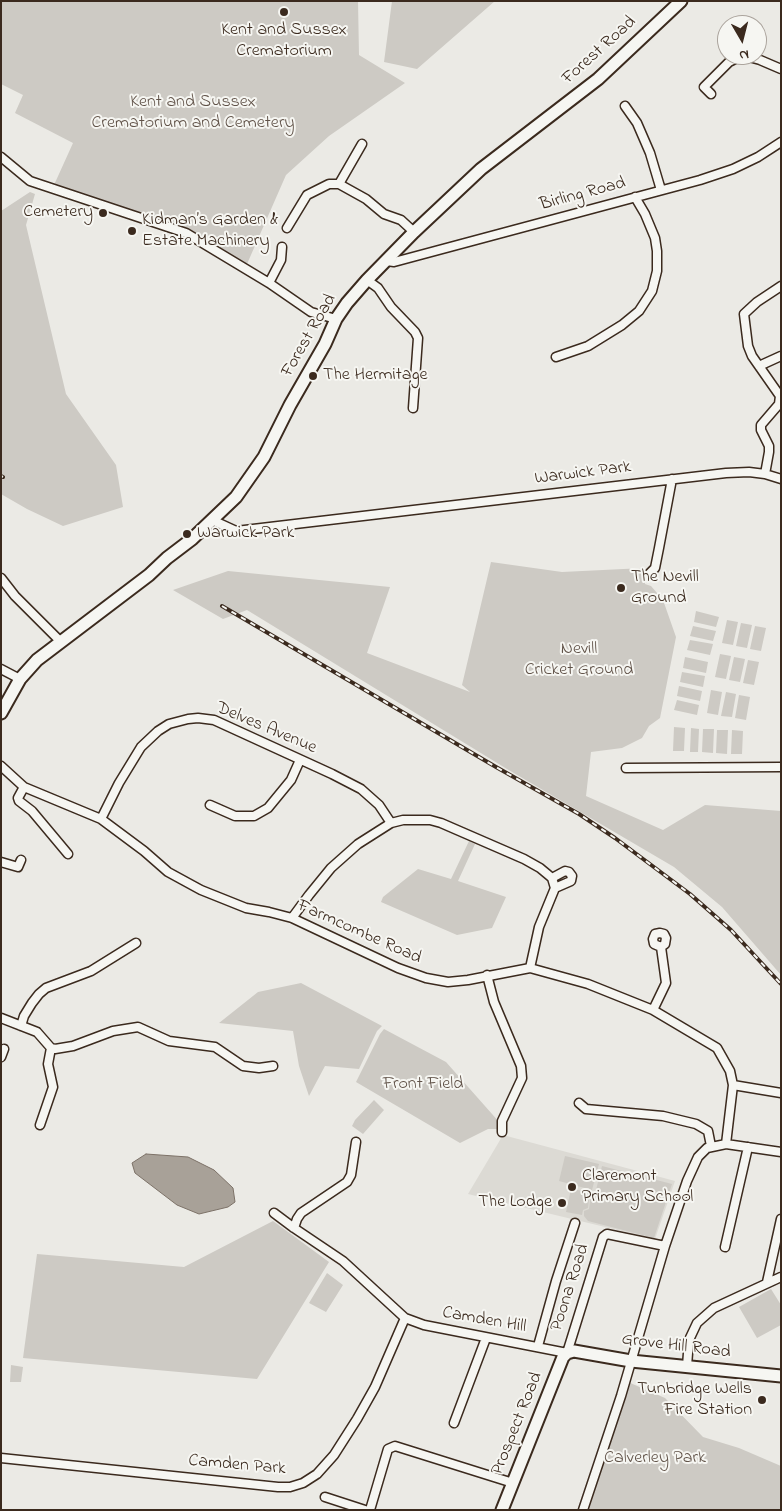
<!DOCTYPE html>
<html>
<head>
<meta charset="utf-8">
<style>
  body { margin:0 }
  #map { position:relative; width:782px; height:1511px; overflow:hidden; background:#ebeae5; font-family:"Indie Flower",sans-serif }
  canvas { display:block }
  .frame { position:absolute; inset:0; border:2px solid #3b2a1e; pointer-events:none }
  .north { position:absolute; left:717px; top:15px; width:50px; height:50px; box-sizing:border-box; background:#f6f6f2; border:1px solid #aba49d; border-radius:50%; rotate:172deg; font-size:14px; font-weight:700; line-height:20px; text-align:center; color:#3b2a1e }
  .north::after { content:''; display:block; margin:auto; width:18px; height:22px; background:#3b2a1e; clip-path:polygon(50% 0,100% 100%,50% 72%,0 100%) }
</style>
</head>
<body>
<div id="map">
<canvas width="782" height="1511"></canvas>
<div class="frame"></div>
<div class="north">N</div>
</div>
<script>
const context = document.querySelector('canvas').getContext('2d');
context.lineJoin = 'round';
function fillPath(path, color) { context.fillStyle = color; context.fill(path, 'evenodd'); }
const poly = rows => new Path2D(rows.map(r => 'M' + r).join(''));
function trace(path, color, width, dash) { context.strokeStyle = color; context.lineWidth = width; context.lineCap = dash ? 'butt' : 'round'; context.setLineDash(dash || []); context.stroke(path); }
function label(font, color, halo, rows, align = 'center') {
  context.font = font + ' "Indie Flower",sans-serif'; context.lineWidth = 4; context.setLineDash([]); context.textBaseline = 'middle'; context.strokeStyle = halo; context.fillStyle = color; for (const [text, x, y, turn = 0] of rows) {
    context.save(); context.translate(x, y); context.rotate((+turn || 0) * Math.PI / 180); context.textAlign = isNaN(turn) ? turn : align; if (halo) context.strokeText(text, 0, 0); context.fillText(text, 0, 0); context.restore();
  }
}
fillPath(poly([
  [503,1135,675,1181,655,1239,468,1194]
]), '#dcdad4');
fillPath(poly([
  [1,1,358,1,359,55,405,83,329,136,286,175,247,264,193,233,159,219,54,185,73,143,15,113,23,95,1,84],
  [392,1,495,1,417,69,384,62],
  [30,192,35,194,26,225,66,394,116,465,123,507,63,526,27,509,1,494,1,211],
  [491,562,562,572,644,568,645,584,651,586,663,600,676,637,660,718,649,726,642,738,622,748,591,752,586,796,663,830,705,805,781,811,781,975,722,907,674,867,507,769,247,610,223,619,173,590,228,571,390,587,367,653,470,692,462,685],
  [696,611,719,617,716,627,694,622],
  [727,620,738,622,733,645,722,643],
  [741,623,752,625,747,648,736,646],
  [693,626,716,631,713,641,690,636],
  [755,626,766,628,761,651,750,649],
  [690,640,713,644,710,655,687,650],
  [720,654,731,656,726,679,715,677],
  [685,657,708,662,706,673,683,668],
  [734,657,745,659,740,682,729,680],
  [748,660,759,662,754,685,743,683],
  [682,672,705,676,703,687,680,682],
  [679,686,702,691,700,701,677,696],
  [711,690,722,692,718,715,707,713],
  [726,692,736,694,732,717,721,716],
  [739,695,750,697,746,720,735,718],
  [677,700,699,705,697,715,674,710],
  [674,727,685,728,684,751,673,751],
  [691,728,699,729,698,752,690,752],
  [703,729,714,729,713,753,702,752],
  [717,730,728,730,727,754,716,753],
  [732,730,743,731,742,754,731,754],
  [469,841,475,844,458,881,506,897,492,928,457,935,381,902,383,897,418,869,451,879],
  [301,983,382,1026,377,1031,359,1069,325,1066,309,1096,299,1066,293,1031,219,1023,258,992],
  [384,1029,446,1062,500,1123,499,1129,488,1129,460,1143,356,1082,380,1034],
  [374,1100,384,1110,363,1134,352,1126,355,1120],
  [565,1156,599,1164,592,1190,559,1181],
  [602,1166,672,1184,654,1238,588,1221,584,1216,584,1211,589,1209,591,1193,595,1194],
  [571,1189,590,1192,588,1208,583,1210,582,1215,566,1212],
  [273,1221,329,1262,257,1379,23,1358,37,1254,184,1267],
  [327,1273,343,1285,326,1312,309,1303],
  [771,1289,781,1305,781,1325,757,1338,739,1307],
  [11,1365,23,1367,21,1382,10,1382],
  [628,1382,665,1398,703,1437,739,1448,781,1466,781,1510,586,1510]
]), '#cdcac4');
const water = poly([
  [146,1154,188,1157,214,1170,233,1188,235,1202,228,1207,199,1214,177,1205,135,1173,132,1163,146,1154]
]);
fillPath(water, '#a8a198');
trace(water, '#7c7167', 1);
const street = poly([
  [711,94,704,87,729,62,739,57,749,57,760,60,781,69],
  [625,106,637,123,650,153,661,190],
  [1,157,30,181,186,233,269,283,311,312,336,319],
  [339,184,362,144],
  [287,228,307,195,329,184,339,184,366,199,384,214,401,220,414,232],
  [387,261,394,262,700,180,733,169,758,157,781,142],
  [367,280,378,288,391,307,415,332,418,338,413,408],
  [269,283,281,260,282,247],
  [556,357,588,346,622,325,639,311,652,291,657,271,657,251,655,238,645,214,635,197],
  [759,366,781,356],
  [765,474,769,452,769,446,761,430,761,425,779,404,780,396,752,356,748,346,744,314,757,302,781,286],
  [212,520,236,531,726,473,749,472,765,474,781,479],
  [649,574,655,568,659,548,672,479],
  [1,578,15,596,61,642],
  [1,669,20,679],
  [1,766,24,787,101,819,144,851,168,872,201,890,246,908,269,912,292,918,398,968,426,978,448,982,468,980,530,968,588,984,653,1010,717,1048,730,1071,733,1085,726,1144],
  [626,768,781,767],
  [24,787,18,798,19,801,32,811,68,854],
  [210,805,235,816,254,816,268,808,291,780,300,760],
  [101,819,119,783,141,747,158,731,169,724,188,719,198,718,214,720,332,774,361,789,379,805,391,823],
  [1,862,18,867,21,860],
  [552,878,565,871,569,872,572,876,571,881,555,888],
  [292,918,309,895,331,868,358,844,391,823,403,820,430,820,441,823,524,859,540,868,552,878,555,888,539,927,530,968],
  [487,975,494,1002,521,1066,522,1078,502,1121,502,1132],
  [653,1010,666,983,661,947,665,944,666,938,664,934,660,933,655,934,653,939,654,944,661,947],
  [1,1018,37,1032,51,1048,55,1049,73,1046,113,1031,138,1027,169,1041,215,1047,243,1066,259,1068,273,1066],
  [21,1026,24,1016,32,1003,39,994,46,988,91,971,136,943],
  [1,1057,4,1049],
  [733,1085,781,1093],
  [579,1103,586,1109,663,1116,696,1124,708,1131,711,1146],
  [40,1125,53,1087,48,1064,51,1048],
  [274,1213,294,1228,343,1261,405,1318,424,1325,567,1353,603,1237,607,1234,665,1246],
  [294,1228,297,1219,301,1213,347,1182,351,1175,356,1142],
  [725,1247,748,1147],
  [767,1282,781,1219],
  [538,1346,556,1281,575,1223],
  [687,1366,689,1340,697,1323,714,1308,781,1277],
  [454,1423,486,1338],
  [1,1458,278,1487,290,1487,303,1483,317,1474,334,1455,357,1419,375,1387,405,1318],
  [325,1497,365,1510],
  [370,1510,388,1449,395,1446,513,1483],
  [583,1510,621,1396,665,1246,687,1181,698,1157,707,1148,726,1144,781,1152]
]);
const secondary = poly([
  [1,713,20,679,37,660,149,575,167,558,192,539,236,497,264,457,290,405,325,344,336,319,347,303,367,280,414,232,481,169,598,79,681,1],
  [502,1510,563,1357,567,1353,574,1351,631,1361,781,1376]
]);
trace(street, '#3b2a1e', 11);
trace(secondary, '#3b2a1e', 15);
trace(street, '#f6f6f2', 8);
trace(secondary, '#f6f6f2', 11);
const rail = poly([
  [1,476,3,477],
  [222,606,496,767,579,814,615,838,690,894,731,930,781,984]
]);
trace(rail, '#3b2a1e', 4);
trace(rail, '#f6f6f2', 2, [5.5]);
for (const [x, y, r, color] of [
  [284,12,5,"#3b2a1e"],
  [103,213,5,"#3b2a1e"],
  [132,231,5,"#3b2a1e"],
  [313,376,5,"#3b2a1e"],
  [187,534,5,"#3b2a1e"],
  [621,588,5,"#3b2a1e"],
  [572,1187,5,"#3b2a1e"],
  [562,1203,5,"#3b2a1e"],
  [762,1400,5,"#3b2a1e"]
]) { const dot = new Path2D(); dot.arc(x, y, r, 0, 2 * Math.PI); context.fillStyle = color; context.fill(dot); trace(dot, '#f6f6f2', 2); }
label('18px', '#3b2a1e', '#f6f6f2', [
  ["Kent and Sussex",284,31,"center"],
  ["Crematorium",284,52,"center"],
  ["Cemetery",93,213,"right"],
  ["Kidman’s Garden &",142,221],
  ["Estate Machinery",142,242],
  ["The Hermitage",323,376],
  ["Warwick Park",197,534],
  ["The Nevill",631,578],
  ["Ground",631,599],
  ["Claremont",582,1177],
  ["Primary School",582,1198],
  ["The Lodge",552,1203,"right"],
  ["Tunbridge Wells",752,1390,"right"],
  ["Fire Station",752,1411,"right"]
], 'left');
label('18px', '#3b2a1e', '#f6f6f2', [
  ["Forest Road",600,51,-42],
  ["Birling Road",583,195,-15],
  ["Forest Road",310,336,-60],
  ["Warwick Park",583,474,-7],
  ["Delves Avenue",266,729,23],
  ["Farmcombe Road",359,933,24],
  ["Poona Road",571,1288,-72],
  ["Camden Hill",484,1321,10],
  ["Grove Hill Road",676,1347,7],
  ["Prospect Road",518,1424,-68],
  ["Camden Park",237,1466,5]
]);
label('18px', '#605248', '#f6f6f2', [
  ["Kent and Sussex",193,103],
  ["Crematorium and Cemetery",193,124],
  ["Nevill",579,650],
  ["Cricket Ground",579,671],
  ["Front Field",423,1085],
  ["Calverley Park",655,1459]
]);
</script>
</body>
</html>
